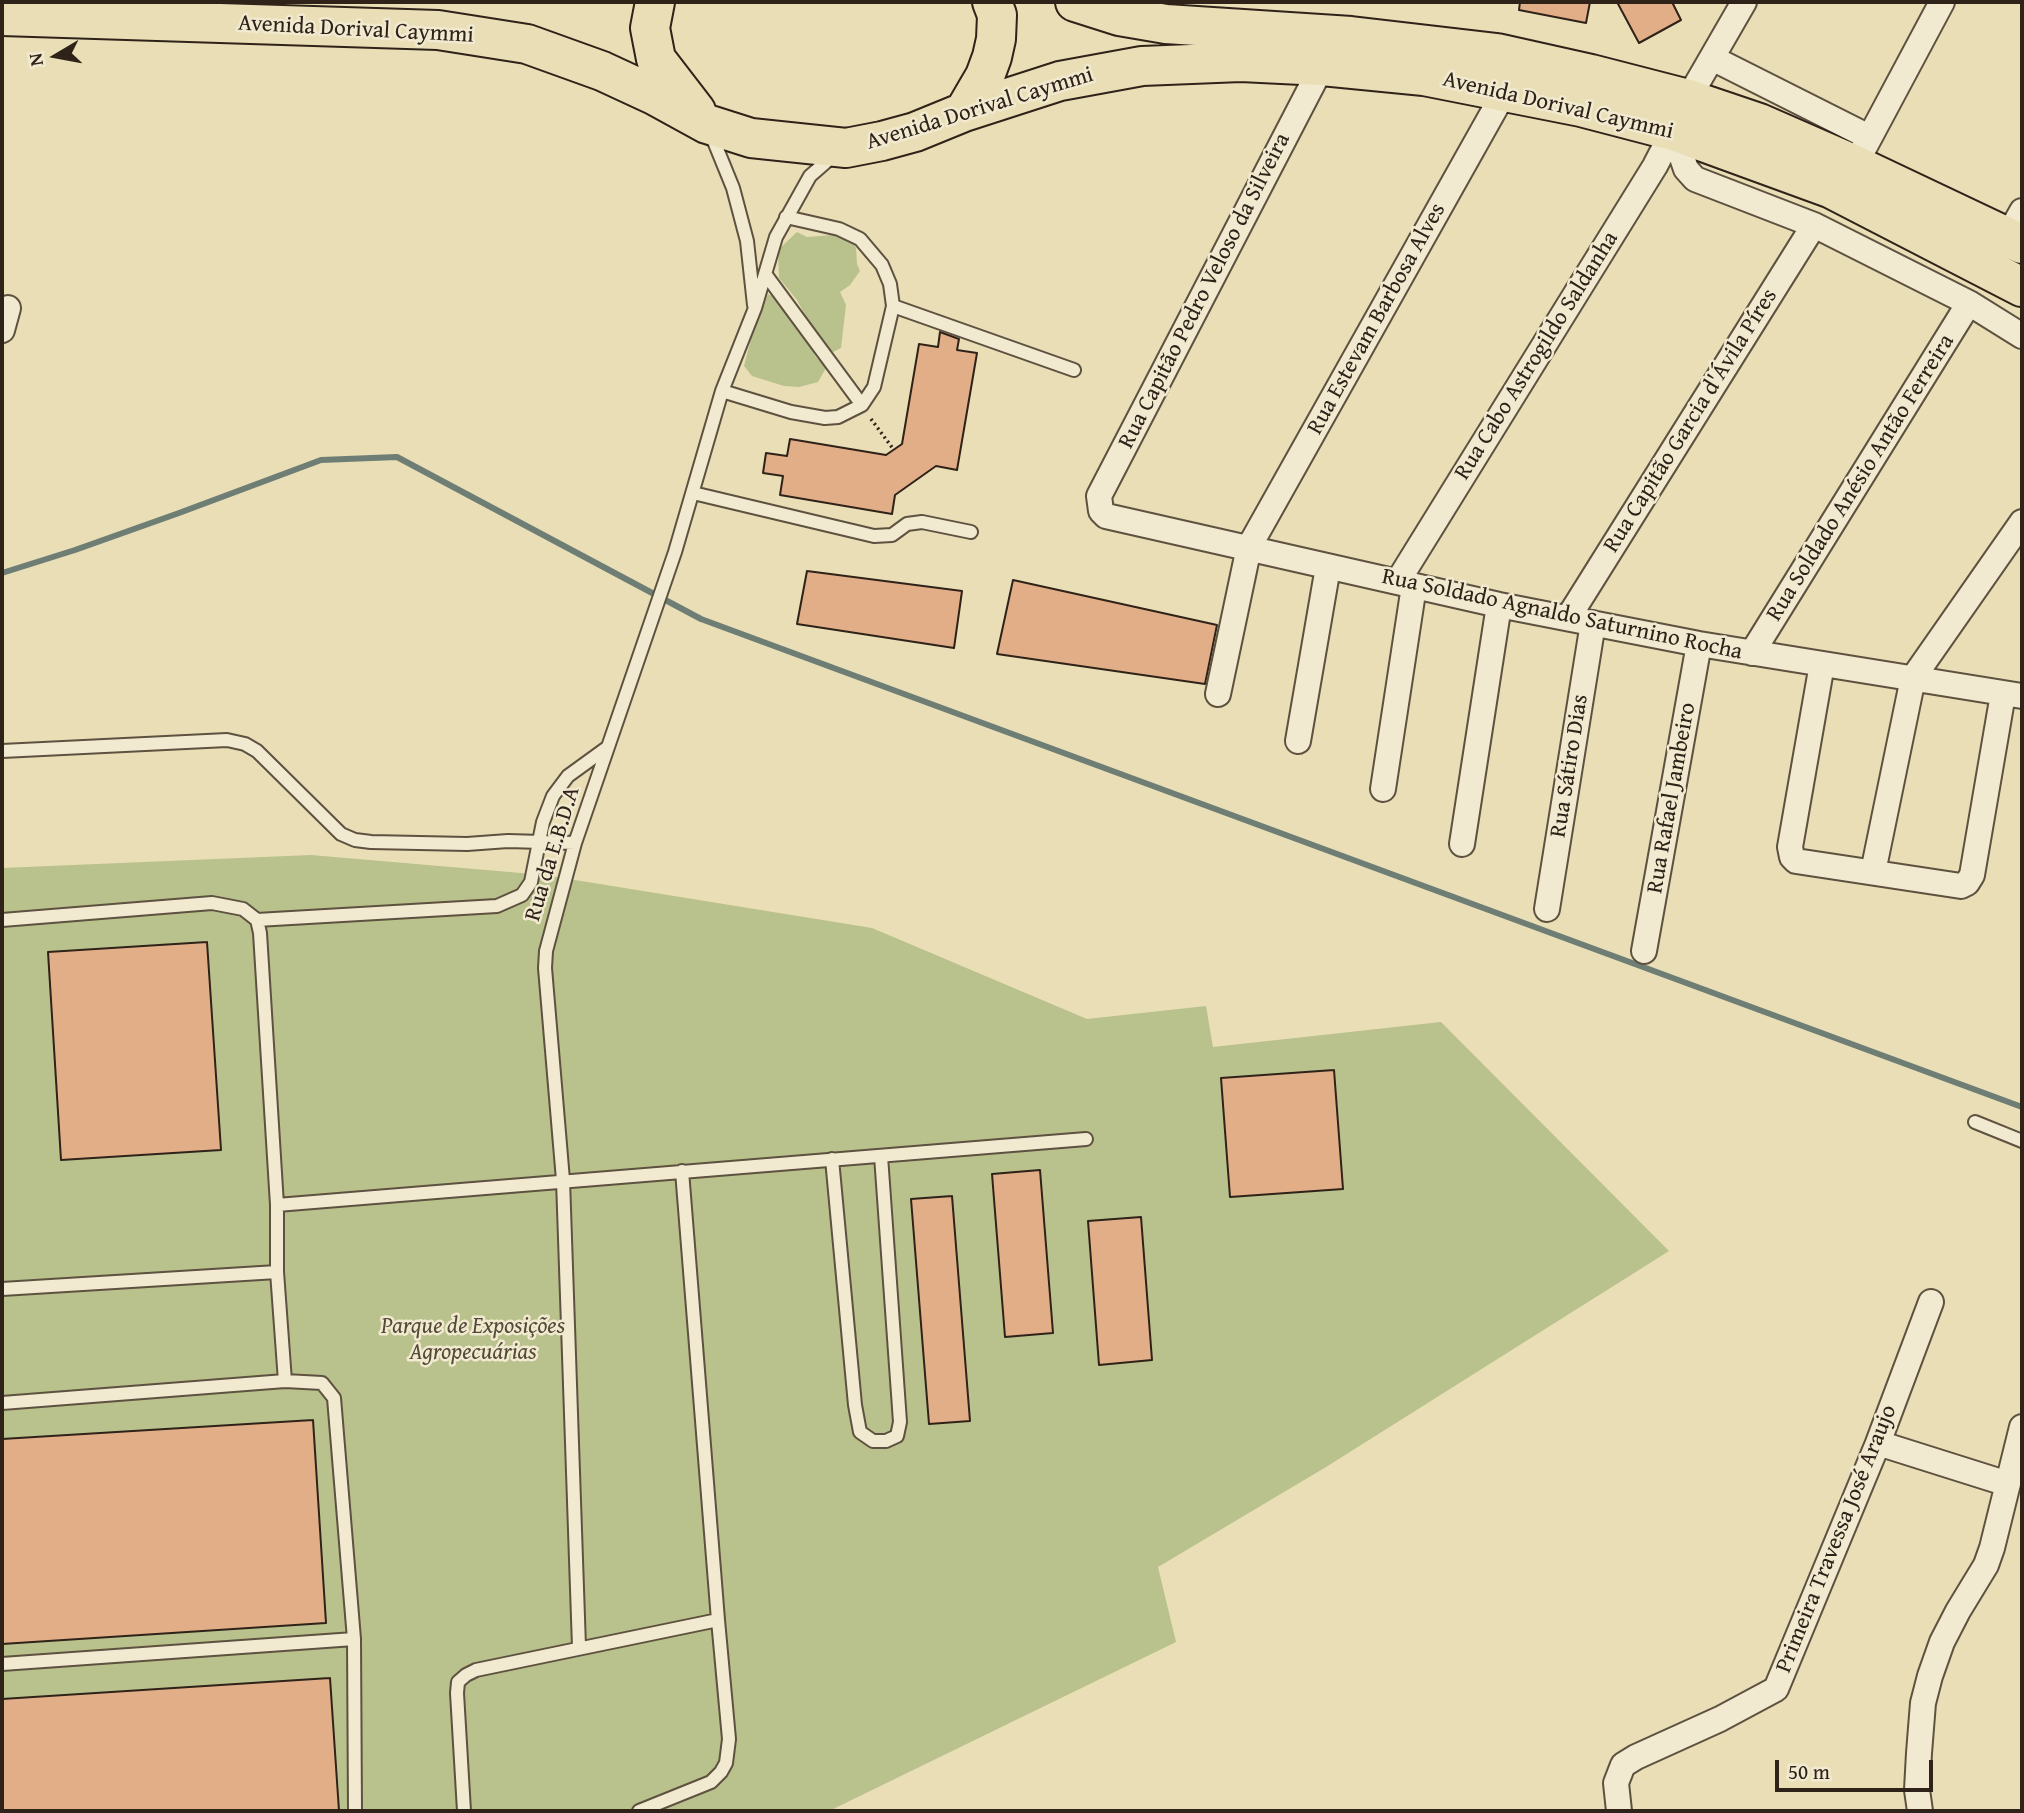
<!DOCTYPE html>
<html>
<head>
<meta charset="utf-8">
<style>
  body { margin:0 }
  #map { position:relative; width:2024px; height:1813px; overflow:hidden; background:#e9deb6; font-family:"Gentium Book Plus",serif }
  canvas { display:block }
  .frame { position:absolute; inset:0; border:4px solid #2f2219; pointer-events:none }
  .north { position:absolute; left:21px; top:21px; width:70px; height:70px; -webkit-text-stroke:5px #f1ead0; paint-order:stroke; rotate:260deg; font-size:19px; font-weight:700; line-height:28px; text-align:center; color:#2f2219 }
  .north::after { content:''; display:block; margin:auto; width:24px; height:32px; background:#2f2219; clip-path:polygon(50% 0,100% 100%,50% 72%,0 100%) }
  .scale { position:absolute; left:1775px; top:1760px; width:158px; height:32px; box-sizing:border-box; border:4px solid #2f2219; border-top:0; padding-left:9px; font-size:21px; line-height:24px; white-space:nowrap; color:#2f2219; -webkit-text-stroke:5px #f1ead0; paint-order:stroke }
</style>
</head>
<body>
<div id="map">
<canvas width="2024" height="1813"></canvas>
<div class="frame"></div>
<div class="north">N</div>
<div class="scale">50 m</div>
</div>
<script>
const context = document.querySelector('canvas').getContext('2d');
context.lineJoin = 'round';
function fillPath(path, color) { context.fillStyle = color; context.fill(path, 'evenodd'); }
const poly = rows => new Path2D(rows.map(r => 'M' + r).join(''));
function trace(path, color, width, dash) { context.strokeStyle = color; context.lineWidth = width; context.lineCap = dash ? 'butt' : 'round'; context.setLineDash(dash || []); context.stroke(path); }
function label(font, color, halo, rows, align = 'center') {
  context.font = font + ' "Gentium Book Plus",serif'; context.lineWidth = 5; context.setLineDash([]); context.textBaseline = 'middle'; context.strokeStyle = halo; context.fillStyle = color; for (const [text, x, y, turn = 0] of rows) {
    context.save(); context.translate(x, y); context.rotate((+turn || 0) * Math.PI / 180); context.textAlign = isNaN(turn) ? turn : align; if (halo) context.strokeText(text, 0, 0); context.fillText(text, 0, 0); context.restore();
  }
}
fillPath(poly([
  [797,232,807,237,833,235,850,238,856,248,857,264,860,271,850,285,840,292,846,305,841,348,831,353,822,338,811,326,797,300,779,278,778,250],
  [768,294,776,298,811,345,815,356,826,368,818,382,799,387,784,386,752,376,744,366,756,320],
  [311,855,544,875,872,928,1087,1019,1206,1006,1213,1047,1441,1022,1669,1251,1326,1467,1158,1567,1176,1642,829,1811,2,1811,2,868]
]), '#b9c18c');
trace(poly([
  [2,573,75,550,179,513,321,460,397,457,701,619,2022,1107]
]), '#6e7e75', 6);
const building = poly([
  [1520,2,1590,2,1586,23,1519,10,1520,2],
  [1617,2,1672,2,1681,20,1639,43,1617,2],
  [940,332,959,339,957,350,977,353,957,470,936,466,895,495,892,514,780,495,783,476,763,473,766,453,787,456,790,439,886,455,902,444,919,344,938,347,940,332],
  [807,571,962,591,954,648,797,624,807,571],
  [1013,580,1217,625,1205,684,997,654,1013,580],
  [207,942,221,1150,61,1160,48,952,207,942],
  [1334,1070,1343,1189,1230,1197,1221,1078,1334,1070],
  [1040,1170,1053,1333,1005,1337,992,1174,1040,1170],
  [952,1196,970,1421,929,1424,911,1199,952,1196],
  [1141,1217,1152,1360,1099,1365,1088,1221,1141,1217],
  [313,1420,326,1623,2,1644,2,1439,313,1420],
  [330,1678,339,1811,2,1811,2,1699,330,1678]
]);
fillPath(building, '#e2ae87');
trace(building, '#2f2219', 2);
const service = poly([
  [711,134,733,188,747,241,754,305],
  [766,275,862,405],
  [893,306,1074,370],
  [722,391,791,412,825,418,838,417,862,405,874,387,893,306,890,284,882,265,860,239,839,229,786,217],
  [693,493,874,536,892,535,907,524,922,522,971,532],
  [2,751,227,740,245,744,257,751,341,834,355,840,371,842,467,844,508,841,575,843],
  [2,920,212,903,243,909,257,920,260,933,277,1205,1086,1139],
  [257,920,497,906,522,895,531,882,543,822,553,796,568,776,608,747],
  [1975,1122,2022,1141],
  [832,1159,855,1405,860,1432,873,1441,886,1441,897,1436,900,1422,881,1156],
  [277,1205,277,1272,285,1381,322,1383,334,1398,354,1639,355,1811],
  [2,1289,277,1272],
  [2,1403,285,1381],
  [579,1647,563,1180,545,968,546,951,575,843,675,552,722,391,755,308,776,237,810,176,834,155],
  [2,1664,354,1639],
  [464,1811,457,1693,458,1682,466,1675,476,1670,718,1620,682,1171],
  [639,1811,711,1782,721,1772,726,1763,729,1739,718,1620]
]);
const minor = poly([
  [1712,58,1869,137],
  [1322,66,1099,496,1101,511,1106,516,1499,605,1699,644,2022,696],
  [1688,99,1744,2],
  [1673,131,1686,169,1695,179,1814,225,1969,303,2022,336],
  [1855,165,1942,2],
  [2008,236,2022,211],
  [2,330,8,308],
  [1398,581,1655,166,1673,131],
  [1568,618,1814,225],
  [1752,653,1969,303],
  [1822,664,1790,847,1792,857,1796,861,1961,886,1967,883,1972,875,2003,694],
  [1218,694,1249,547,1505,91],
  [1298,741,1328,567],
  [1383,789,1414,586],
  [1462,844,1499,605],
  [1873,872,1913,678,2022,522],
  [1547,909,1593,623],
  [1644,951,1699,644],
  [1878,1443,2008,1484],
  [1619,1811,1616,1783,1623,1765,1636,1757,1720,1719,1776,1689,1878,1443,1931,1302],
  [1920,1811,1917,1790,1919,1753,1923,1703,1930,1676,1942,1642,1958,1611,1986,1565,1992,1548,2022,1427]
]);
const primary = poly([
  [655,2,650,28,656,59,696,111],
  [1075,2,1119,16,1166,24,1351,36,1497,53,1591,74,1688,99,1759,123,1855,165,2022,244],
  [2,16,438,30,527,44,602,71,656,96,707,124,751,138,846,148,882,141,915,132,964,112,1060,81,1142,66,1241,62,1322,66,1424,76,1581,107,1673,131,1832,189,2022,287],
  [964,112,985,76,992,57,996,39,997,15,992,2]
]);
trace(service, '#5e5140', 16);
trace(minor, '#5e5140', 28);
trace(primary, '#2f2219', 42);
trace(poly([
  [871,419,894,450]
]), '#2f2219', 3.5, [2, 3.5]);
trace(service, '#f1ead0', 12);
trace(minor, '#f1ead0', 24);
trace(primary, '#e9deb6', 38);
label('23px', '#2f2219', '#f1ead0', [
  ["Avenida Dorival Caymmi",356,30,3],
  ["Avenida Dorival Caymmi",1558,106,13],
  ["Avenida Dorival Caymmi",980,109,-17],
  ["Rua Capitão Pedro Veloso da Silveira",1205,291,-63],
  ["Rua Estevam Barbosa Alves",1377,319,-61],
  ["Rua Cabo Astrogildo Saldanha",1537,356,-58],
  ["Rua Capitão Garcia d'Ávila Píres",1691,421,-58],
  ["Rua Soldado Anésio Antão Ferreira",1861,478,-58],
  ["Rua Soldado Agnaldo Saturnino Rocha",1562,615,12],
  ["Rua Sátiro Dias",1570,766,-81],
  ["Rua Rafael Jambeiro",1672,798,-80],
  ["Rua da E.B.D.A",553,854,-73],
  ["Primeira Travessa José Araujo",1837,1539,-68]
]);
label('italic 23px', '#524a36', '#f1ead0', [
  ["Parque de Exposições",473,1327],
  ["Agropecuárias",473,1353]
]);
</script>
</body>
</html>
